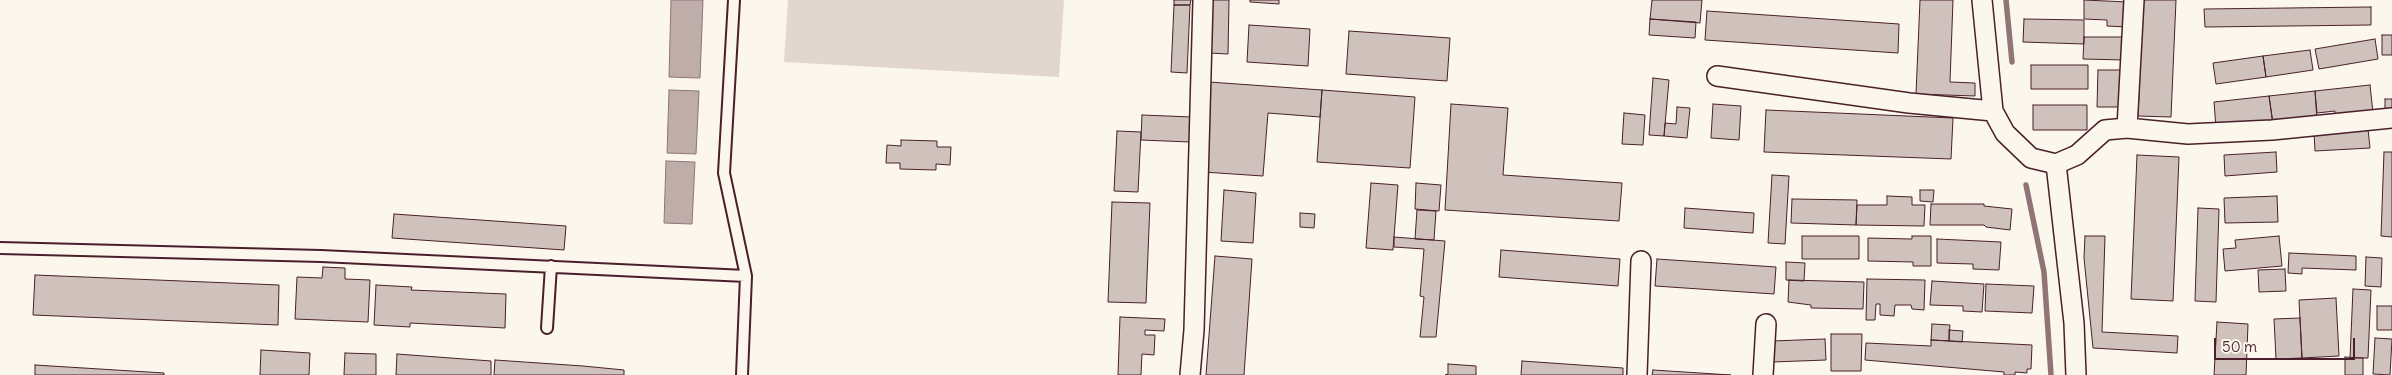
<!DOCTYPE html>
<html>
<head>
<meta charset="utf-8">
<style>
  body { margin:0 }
  #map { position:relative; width:2392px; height:375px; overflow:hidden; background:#fbf7ec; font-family:Delius,sans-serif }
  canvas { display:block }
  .scale { position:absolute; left:2214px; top:338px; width:141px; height:22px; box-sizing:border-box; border:2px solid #4a1f2b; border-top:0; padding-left:6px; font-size:15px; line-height:18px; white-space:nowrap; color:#4a1f2b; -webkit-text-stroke:4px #fbf7ec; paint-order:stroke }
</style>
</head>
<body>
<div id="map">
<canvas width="2392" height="375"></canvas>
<div class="scale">50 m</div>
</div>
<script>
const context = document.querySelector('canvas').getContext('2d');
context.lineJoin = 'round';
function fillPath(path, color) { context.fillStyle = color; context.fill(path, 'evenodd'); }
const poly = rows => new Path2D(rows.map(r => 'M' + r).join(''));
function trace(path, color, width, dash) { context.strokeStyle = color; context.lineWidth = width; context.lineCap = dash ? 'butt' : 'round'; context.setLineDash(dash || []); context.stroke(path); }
fillPath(poly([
  [788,0,1064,0,1059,77,784,62]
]), '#e2d7d0');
const water = poly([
  [671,0,703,0,700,78,669,77,671,0],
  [669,90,699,91,696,154,667,153,669,90],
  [666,161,695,162,692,224,664,223,666,161]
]);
fillPath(water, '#bfadaa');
trace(water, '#907477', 1);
trace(poly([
  [2006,0,2012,62],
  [2026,185,2044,272,2051,375]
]), '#907477', 5.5);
const building = poly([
  [1174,0,1191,0,1190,5,1174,5,1174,0],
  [1210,0,1229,0,1228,54,1209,53,1210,0],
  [1250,0,1279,0,1279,4,1250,2,1250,0],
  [1652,0,1702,0,1700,23,1650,19,1652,0],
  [1920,0,1953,0,1950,82,1975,83,1975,96,1916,94,1920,0],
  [2084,0,2128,2,2127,27,2107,26,2107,20,2084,19,2084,0],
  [2143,0,2176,0,2171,117,2138,116,2143,0],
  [1174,5,1190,5,1187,73,1171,72,1174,5],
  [2371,7,2371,25,2205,27,2204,9,2371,7],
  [1707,11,1899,24,1898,53,1705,40,1707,11],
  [1650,19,1696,22,1695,38,1649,35,1650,19],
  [2024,19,2084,20,2084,44,2023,42,2024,19],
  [1249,25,1310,29,1308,66,1247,62,1249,25],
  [1349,31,1450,38,1447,81,1346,74,1349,31],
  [2382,35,2392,35,2392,55,2382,55,2382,35],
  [2084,37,2125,37,2124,60,2083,59,2084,37],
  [2375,39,2378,59,2319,69,2315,49,2375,39],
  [2310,50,2313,70,2266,77,2263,56,2310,50],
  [2263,56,2266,77,2216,84,2213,63,2263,56],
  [2031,65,2088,65,2088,89,2031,89,2031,65],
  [2098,70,2124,70,2123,107,2097,107,2098,70],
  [1653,78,1669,80,1664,136,1649,135,1653,78],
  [1209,82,1322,90,1320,117,1268,113,1263,176,1203,172,1209,82],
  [2370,85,2373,113,2335,117,2335,111,2317,113,2315,91,2370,85],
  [1322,90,1415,97,1410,168,1317,162,1322,90],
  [2315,91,2317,121,2273,124,2269,96,2315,91],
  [2269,96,2273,124,2216,128,2214,102,2269,96],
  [2385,99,2392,99,2392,114,2385,114,2385,99],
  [1451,104,1508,108,1503,175,1622,183,1619,221,1445,210,1451,104],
  [1713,104,1741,106,1739,140,1711,138,1713,104],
  [2033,105,2087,105,2087,130,2033,130,2033,105],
  [1677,107,1690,108,1687,138,1664,136,1665,123,1676,124,1677,107],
  [1766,110,1953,118,1951,159,1764,152,1766,110],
  [1624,113,1645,115,1643,145,1622,144,1624,113],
  [1142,115,1192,117,1190,142,1141,140,1142,115],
  [2368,129,2370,148,2315,151,2314,132,2368,129],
  [1117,131,1141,132,1138,192,1114,191,1117,131],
  [901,140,937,141,937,147,951,147,950,165,936,164,936,170,900,169,900,163,886,163,887,145,901,146,901,140],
  [2276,152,2277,172,2225,176,2224,155,2276,152],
  [2384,152,2392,152,2392,237,2381,236,2384,152],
  [2137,155,2179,157,2173,301,2131,299,2137,155],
  [1772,175,1789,176,1785,244,1768,243,1772,175],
  [1371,183,1398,185,1393,250,1366,248,1371,183],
  [1416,183,1441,185,1439,211,1415,209,1416,183],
  [1224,190,1256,193,1253,243,1221,241,1224,190],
  [1920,190,1934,190,1933,202,1920,201,1920,190],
  [1887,196,1912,197,1912,205,1925,205,1924,226,1856,225,1857,205,1887,205,1887,196],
  [2277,196,2278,222,2225,223,2224,198,2277,196],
  [1792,199,1857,200,1856,225,1791,223,1792,199],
  [1112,202,1150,203,1146,303,1108,302,1112,202],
  [1931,204,1984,204,1984,206,2012,209,2010,230,1986,227,1984,225,1930,225,1931,204],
  [1685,208,1754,213,1753,233,1684,228,1685,208],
  [2198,208,2219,209,2216,302,2195,301,2198,208],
  [1417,210,1436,211,1434,240,1415,239,1417,210],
  [1300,213,1315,214,1314,228,1300,227,1300,213],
  [394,214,566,226,564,250,392,238,394,214],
  [1802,236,1859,236,1859,259,1802,259,1802,236],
  [1912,236,1931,236,1931,266,1913,266,1913,262,1868,261,1868,238,1912,239,1912,236],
  [2085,236,2105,236,2102,332,2178,336,2177,353,2093,348,2084,258,2085,236],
  [2279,236,2282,266,2225,271,2223,249,2236,248,2235,240,2279,236],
  [1394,237,1445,241,1436,337,1420,337,1424,297,1420,296,1424,249,1394,247,1394,237],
  [1937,239,2001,242,1999,270,1973,269,1973,264,1937,263,1937,239],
  [1501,250,1620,259,1618,286,1499,277,1501,250],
  [2289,253,2356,256,2356,270,2302,268,2302,274,2288,273,2289,253],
  [1215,256,1252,259,1244,375,1206,375,1215,256],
  [2366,257,2382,258,2381,287,2365,286,2366,257],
  [1657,259,1776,267,1774,294,1655,286,1657,259],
  [1786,262,1805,263,1804,281,1786,280,1786,262],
  [323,267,345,268,345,279,370,280,368,322,295,319,297,277,322,278,323,267],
  [2285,269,2286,291,2259,292,2258,270,2285,269],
  [35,275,279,285,278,325,33,315,35,275],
  [1867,279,1925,280,1924,310,1912,309,1911,305,1895,305,1894,316,1880,315,1880,304,1876,304,1875,320,1866,320,1867,279],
  [1789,280,1864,282,1863,309,1811,308,1811,305,1788,302,1789,280],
  [1932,281,1984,284,1982,312,1963,311,1963,306,1930,305,1932,281],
  [1986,284,2034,286,2032,313,1985,311,1986,284],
  [376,285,412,287,411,290,506,294,505,328,410,323,410,327,374,325,376,285],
  [2353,289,2371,290,2368,358,2350,358,2353,289],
  [2336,298,2339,356,2302,358,2299,300,2336,298],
  [2377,306,2392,306,2392,330,2377,330,2377,306],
  [1120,317,1165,319,1164,331,1145,330,1145,335,1155,335,1154,355,1142,354,1141,375,1118,375,1120,317],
  [2300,318,2302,358,2276,359,2274,319,2300,318],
  [2217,322,2248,324,2246,375,2214,375,2217,322],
  [1932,324,1950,325,1949,341,1931,340,1932,324],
  [1949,330,1963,331,1962,342,1949,341,1949,330],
  [1831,334,1862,334,1861,371,1831,371,1831,334],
  [2375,338,2392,339,2390,375,2373,374,2375,338],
  [1825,339,1826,360,1773,362,1772,341,1825,339],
  [1931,340,2032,345,2031,369,2027,369,2027,373,2015,372,2015,375,2004,375,2004,372,1865,360,1866,343,1931,346,1931,340],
  [261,350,310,353,309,375,260,375,261,350],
  [345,353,376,354,376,375,344,375,345,353],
  [397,354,491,361,491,375,396,375,397,354],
  [2345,357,2363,358,2363,375,2345,375,2345,357],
  [495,360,583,366,624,370,624,375,494,375,495,360],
  [1522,361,1623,368,1623,375,1521,375,1522,361],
  [1448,364,1476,366,1476,375,1445,375,1448,374,1448,364],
  [35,365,164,373,164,375,35,375,35,365],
  [1653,370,1731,375,1652,375,1653,370]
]);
fillPath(building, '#cfc2bc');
trace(building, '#4a1f2b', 1);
const lane = poly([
  [734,0,724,173,746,276,742,375],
  [0,248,321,256,746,276],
  [547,328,551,266]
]);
const street = poly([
  [1982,0,1993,111,2005,133,2031,158,2056,164,2077,155,2105,130,2127,128,2134,0],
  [1717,76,1909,103,1993,111],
  [2127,128,2188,134,2272,130,2392,118],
  [2056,164,2074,323,2076,375],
  [1190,375,1194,330,1203,0],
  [1637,375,1641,261],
  [1763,375,1766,324]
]);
trace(lane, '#4a1f2b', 14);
trace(street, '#4a1f2b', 22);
trace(lane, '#fbf7ec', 10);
trace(street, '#fbf7ec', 19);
</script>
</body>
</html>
